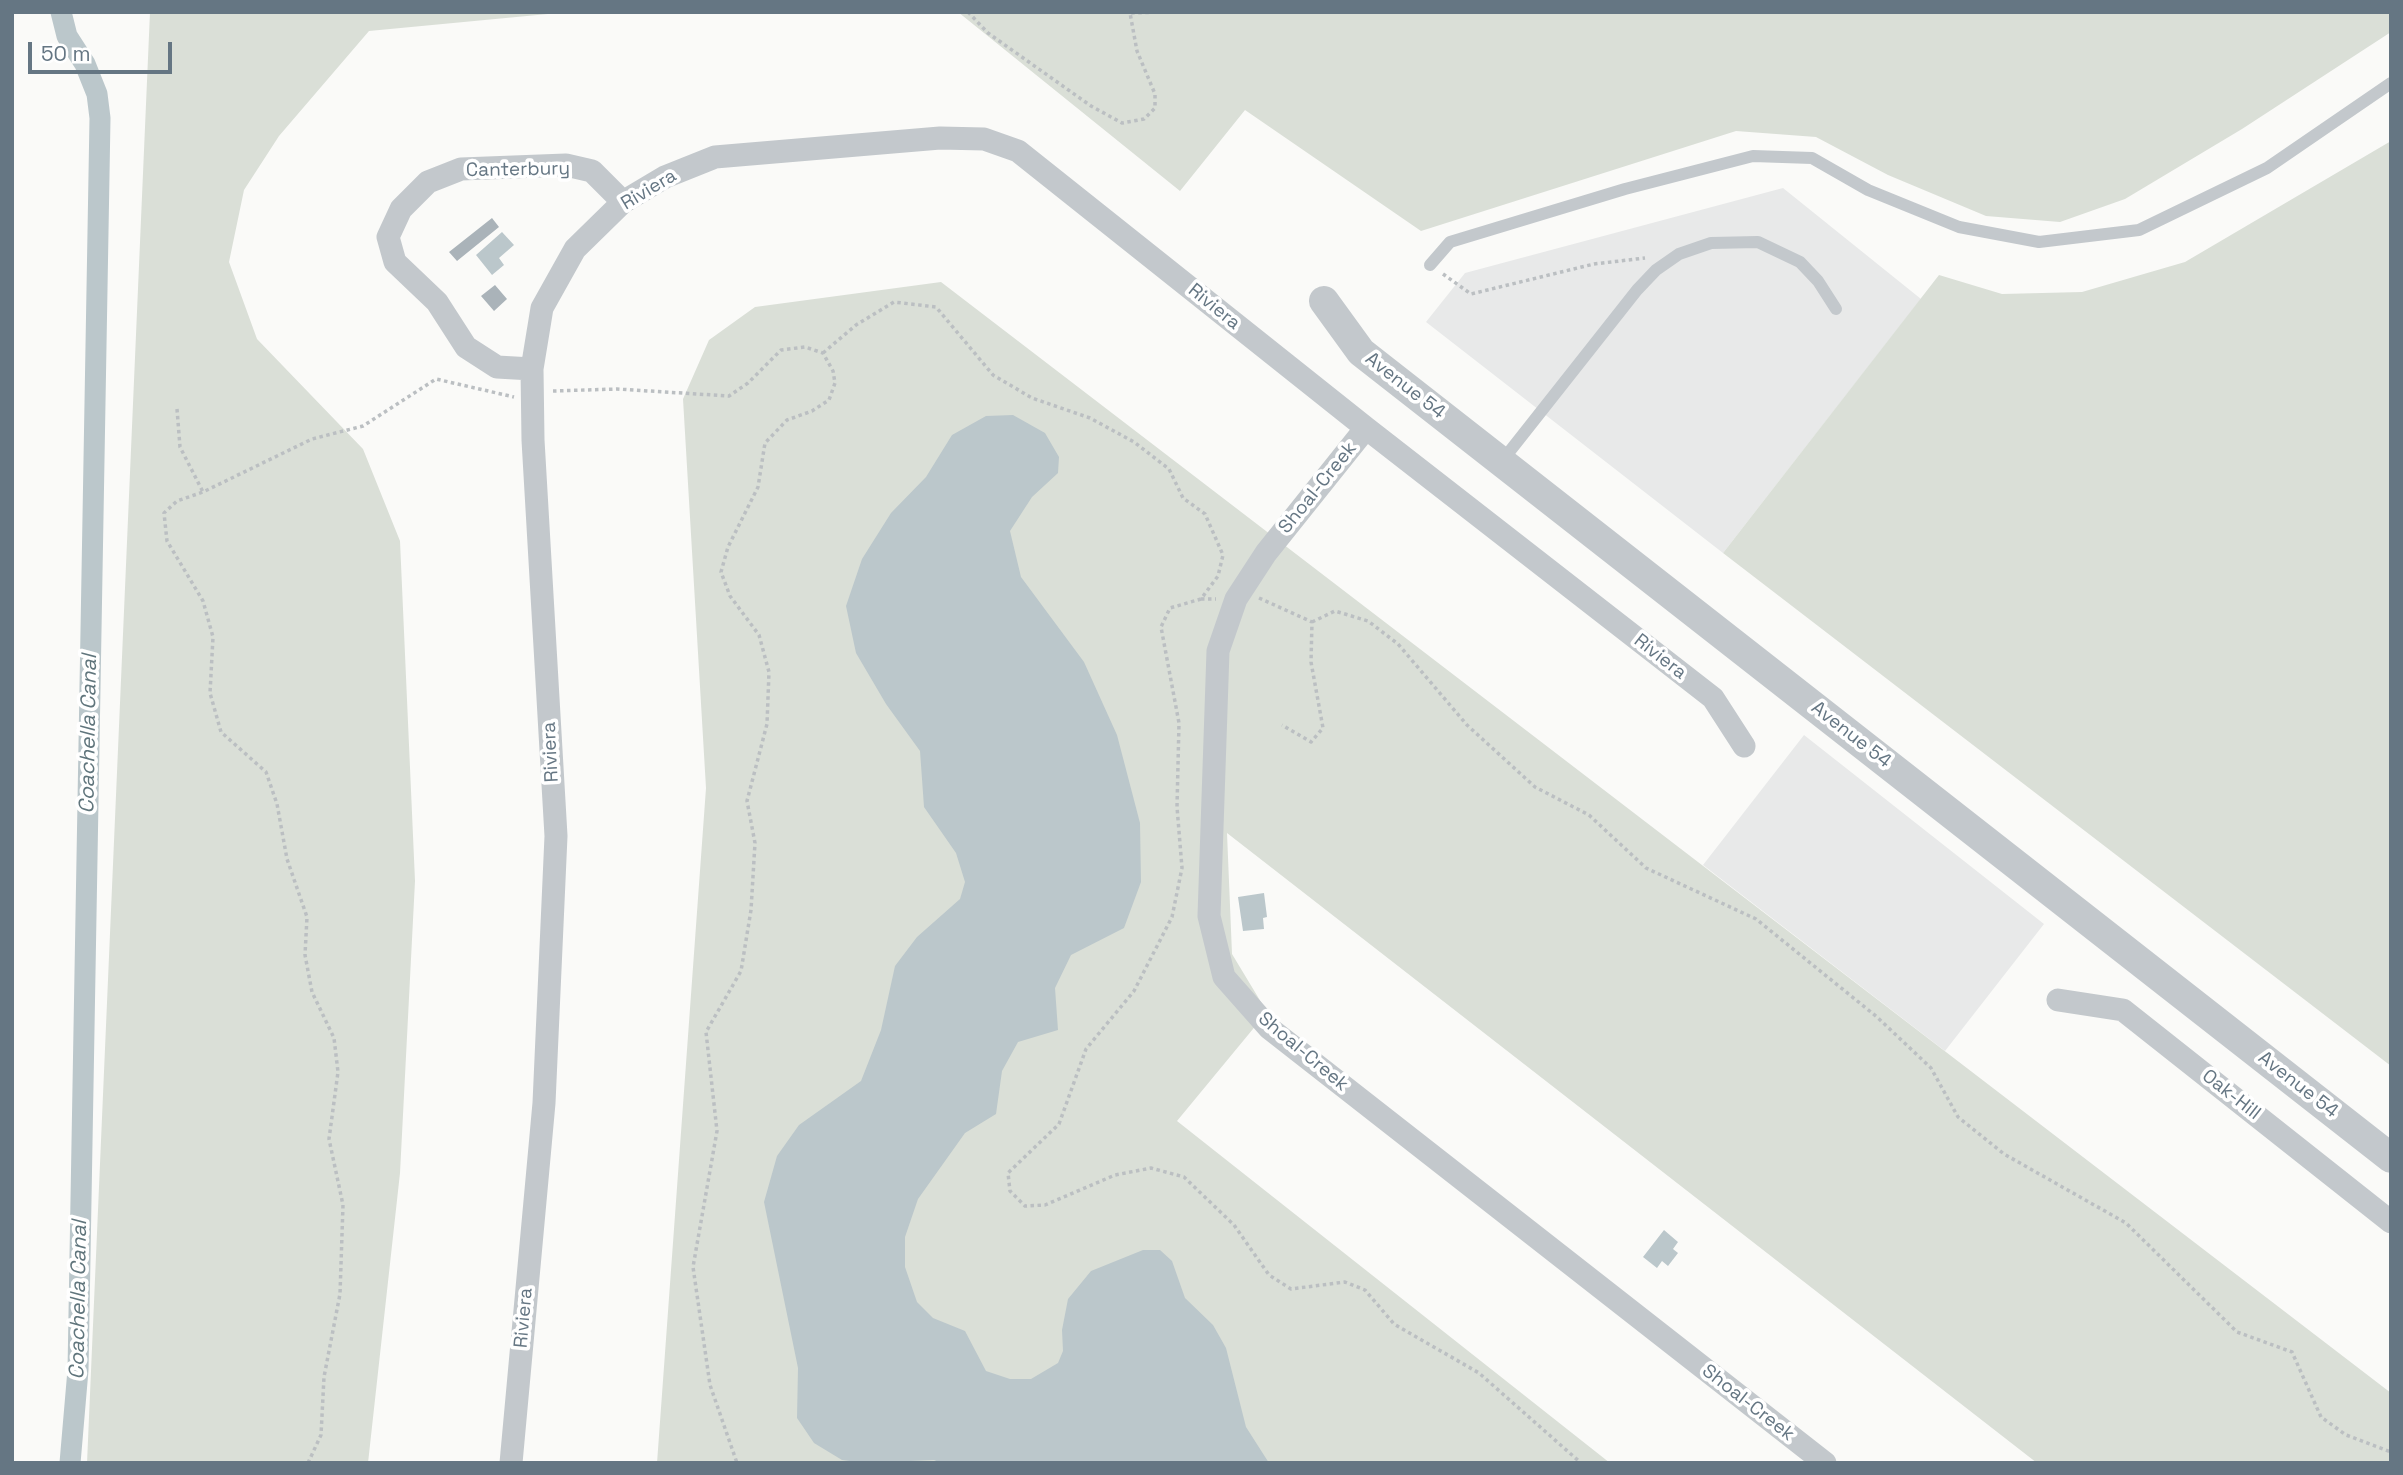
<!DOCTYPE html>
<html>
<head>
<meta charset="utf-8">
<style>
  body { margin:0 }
  #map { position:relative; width:2403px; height:1475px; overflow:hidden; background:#fafaf8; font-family:"Space Grotesk",sans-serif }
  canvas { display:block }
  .frame { position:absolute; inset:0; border:14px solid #657683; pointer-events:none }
  .scale { position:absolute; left:28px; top:42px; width:144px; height:32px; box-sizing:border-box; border:4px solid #657683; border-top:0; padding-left:9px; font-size:21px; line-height:24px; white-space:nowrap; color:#657683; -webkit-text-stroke:5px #fff; paint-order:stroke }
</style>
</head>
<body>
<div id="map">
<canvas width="2403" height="1475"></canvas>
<div class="frame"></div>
<div class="scale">50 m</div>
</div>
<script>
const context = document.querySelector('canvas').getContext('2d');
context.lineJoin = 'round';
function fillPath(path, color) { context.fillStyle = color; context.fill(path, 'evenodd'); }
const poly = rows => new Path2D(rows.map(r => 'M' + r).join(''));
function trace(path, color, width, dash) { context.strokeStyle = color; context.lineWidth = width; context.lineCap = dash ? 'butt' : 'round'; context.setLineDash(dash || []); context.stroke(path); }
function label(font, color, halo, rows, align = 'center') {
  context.font = font + ' "Space Grotesk",sans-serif'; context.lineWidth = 7; context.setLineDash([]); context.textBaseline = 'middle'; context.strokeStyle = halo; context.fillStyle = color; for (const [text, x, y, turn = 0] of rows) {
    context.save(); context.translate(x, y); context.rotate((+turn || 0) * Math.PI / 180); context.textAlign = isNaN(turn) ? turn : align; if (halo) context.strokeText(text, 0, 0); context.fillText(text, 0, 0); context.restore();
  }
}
fillPath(poly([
  [1783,188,1921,299,1723,553,1426,322,1465,273],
  [1804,735,2044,924,1945,1051,1703,865]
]), '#e8e9e9');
fillPath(poly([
  [150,12,569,12,369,31,279,136,244,190,229,262,257,339,363,449,400,541,415,881,400,1173,368,1463,87,1463],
  [958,12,2391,12,2391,32,2242,129,2125,199,2060,222,1986,216,1888,175,1816,137,1736,131,1421,231,1245,110,1180,191],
  [2391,141,2391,1066,1723,553,1939,275,2002,294,2082,292,2185,262],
  [941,282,2391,1393,2391,1463,2037,1463,1227,833,1232,954,1267,1012,1177,1121,1610,1463,657,1463,706,788,683,399,709,340,755,307]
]), '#dadfd7');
fillPath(poly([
  [502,232,514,245,499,258,504,265,492,275,476,255],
  [1013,415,1045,433,1059,457,1058,473,1032,497,1010,531,1021,577,1084,662,1117,735,1140,823,1141,882,1124,928,1071,955,1055,988,1058,1030,1018,1042,1002,1071,996,1114,965,1133,918,1199,905,1237,905,1267,917,1302,933,1318,965,1331,986,1371,1010,1379,1031,1379,1058,1363,1063,1351,1062,1330,1068,1299,1091,1271,1143,1250,1160,1250,1172,1261,1185,1298,1213,1325,1226,1348,1246,1427,1269,1463,941,1463,934,1460,864,1463,842,1460,814,1443,797,1418,798,1368,764,1202,777,1156,799,1125,861,1081,881,1030,895,966,917,937,960,899,965,882,956,853,924,807,920,751,886,704,856,653,846,606,862,559,891,513,926,477,952,435,986,416],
  [1264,893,1267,917,1263,918,1264,929,1243,931,1238,897],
  [1664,1230,1678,1242,1673,1249,1678,1253,1668,1266,1662,1261,1657,1268,1643,1257]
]), '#bbc7cb');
trace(poly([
  [61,12,67,36,85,64,97,94,100,118,78,1370,70,1463]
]), '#bbc7cb', 21);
fillPath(poly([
  [492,218,499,227,457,261,449,252],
  [495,285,507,299,494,311,481,296]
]), '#aab3b9');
trace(poly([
  [968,12,988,33,1091,106,1122,123,1144,119,1155,108,1155,94,1137,51,1130,13,1164,12],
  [1443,274,1471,294,1594,264,1645,258],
  [823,353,856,325,894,302,936,307,993,375,1032,398,1090,418,1134,442,1169,469,1183,498,1205,514,1223,555,1218,576,1201,599,1170,608,1161,627,1179,723,1177,807,1182,868,1172,917,1134,991,1086,1049,1059,1124,1008,1173,1010,1191,1025,1206,1045,1205,1115,1175,1151,1168,1184,1177,1234,1225,1269,1275,1291,1289,1345,1282,1365,1290,1394,1324,1479,1373,1581,1463],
  [553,391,617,389,729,396,748,383,781,350,805,347,823,353,833,371,835,383,829,400,812,411,787,420,765,443,758,487,728,547,721,572,730,596,759,635,769,672,767,724,747,801,755,843,751,910,741,971,706,1032,717,1131,693,1267,710,1385,737,1463],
  [177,409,180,447,203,492],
  [1259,598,1312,622,1311,662,1323,728,1311,742,1282,725],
  [1201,599,1216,599],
  [1312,622,1335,611,1368,621,1398,644,1467,725,1535,787,1589,815,1646,868,1756,919,1877,1017,1931,1068,1958,1117,2004,1154,2126,1223,2237,1332,2292,1352,2321,1417,2346,1435,2391,1452],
  [308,1463,321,1435,324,1377,340,1294,343,1205,329,1139,338,1072,334,1038,312,992,305,955,307,917,287,859,277,804,266,772,221,732,210,693,213,637,203,601,167,541,164,513,177,501,203,492,312,439,363,426,436,379,514,397]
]), '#bbbfc2', 3.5, [3.5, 3.5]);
trace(poly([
  [1430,265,1450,242,1625,189,1753,156,1812,158,1868,190,1959,227,2039,242,2139,230,2267,168,2391,83],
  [1502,461,1637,290,1656,270,1679,254,1711,243,1758,242,1800,262,1818,281,1836,309]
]), '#c3c8cc', 12);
trace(poly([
  [532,369,497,367,466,347,437,302,395,262,388,237,401,209,428,182,461,169,566,165,592,171,623,202],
  [1366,428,1266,553,1236,599,1218,651,1209,916,1224,977,1269,1028,1825,1463],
  [2058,1000,2123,1010,2391,1222],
  [511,1463,544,1103,556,836,533,440,532,369,542,308,575,249,623,202,665,177,715,157,940,138,984,139,1018,151,1366,428,1713,698,1744,746]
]), '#c3c8cc', 23);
trace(poly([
  [1324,301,1361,352,2391,1158]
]), '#c3c8cc', 30);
label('19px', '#657683', '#fff', [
  ["Canterbury",518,170,-1],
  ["Riviera",649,190,-31],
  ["Riviera",1214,307,39],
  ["Avenue 54",1405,386,38],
  ["Shoal-Creek",1318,488,-51],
  ["Riviera",1660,657,38],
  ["Avenue 54",1851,735,38],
  ["Riviera",551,752,-93],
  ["Shoal-Creek",1303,1052,40],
  ["Avenue 54",2298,1085,38],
  ["Oak-Hill",2231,1095,38],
  ["Riviera",524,1318,-85],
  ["Shoal-Creek",1748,1403,38]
]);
label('italic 21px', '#60757c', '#fff', [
  ["Coachella Canal",89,734,-89],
  ["Coachella Canal",79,1300,-89]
]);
</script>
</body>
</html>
